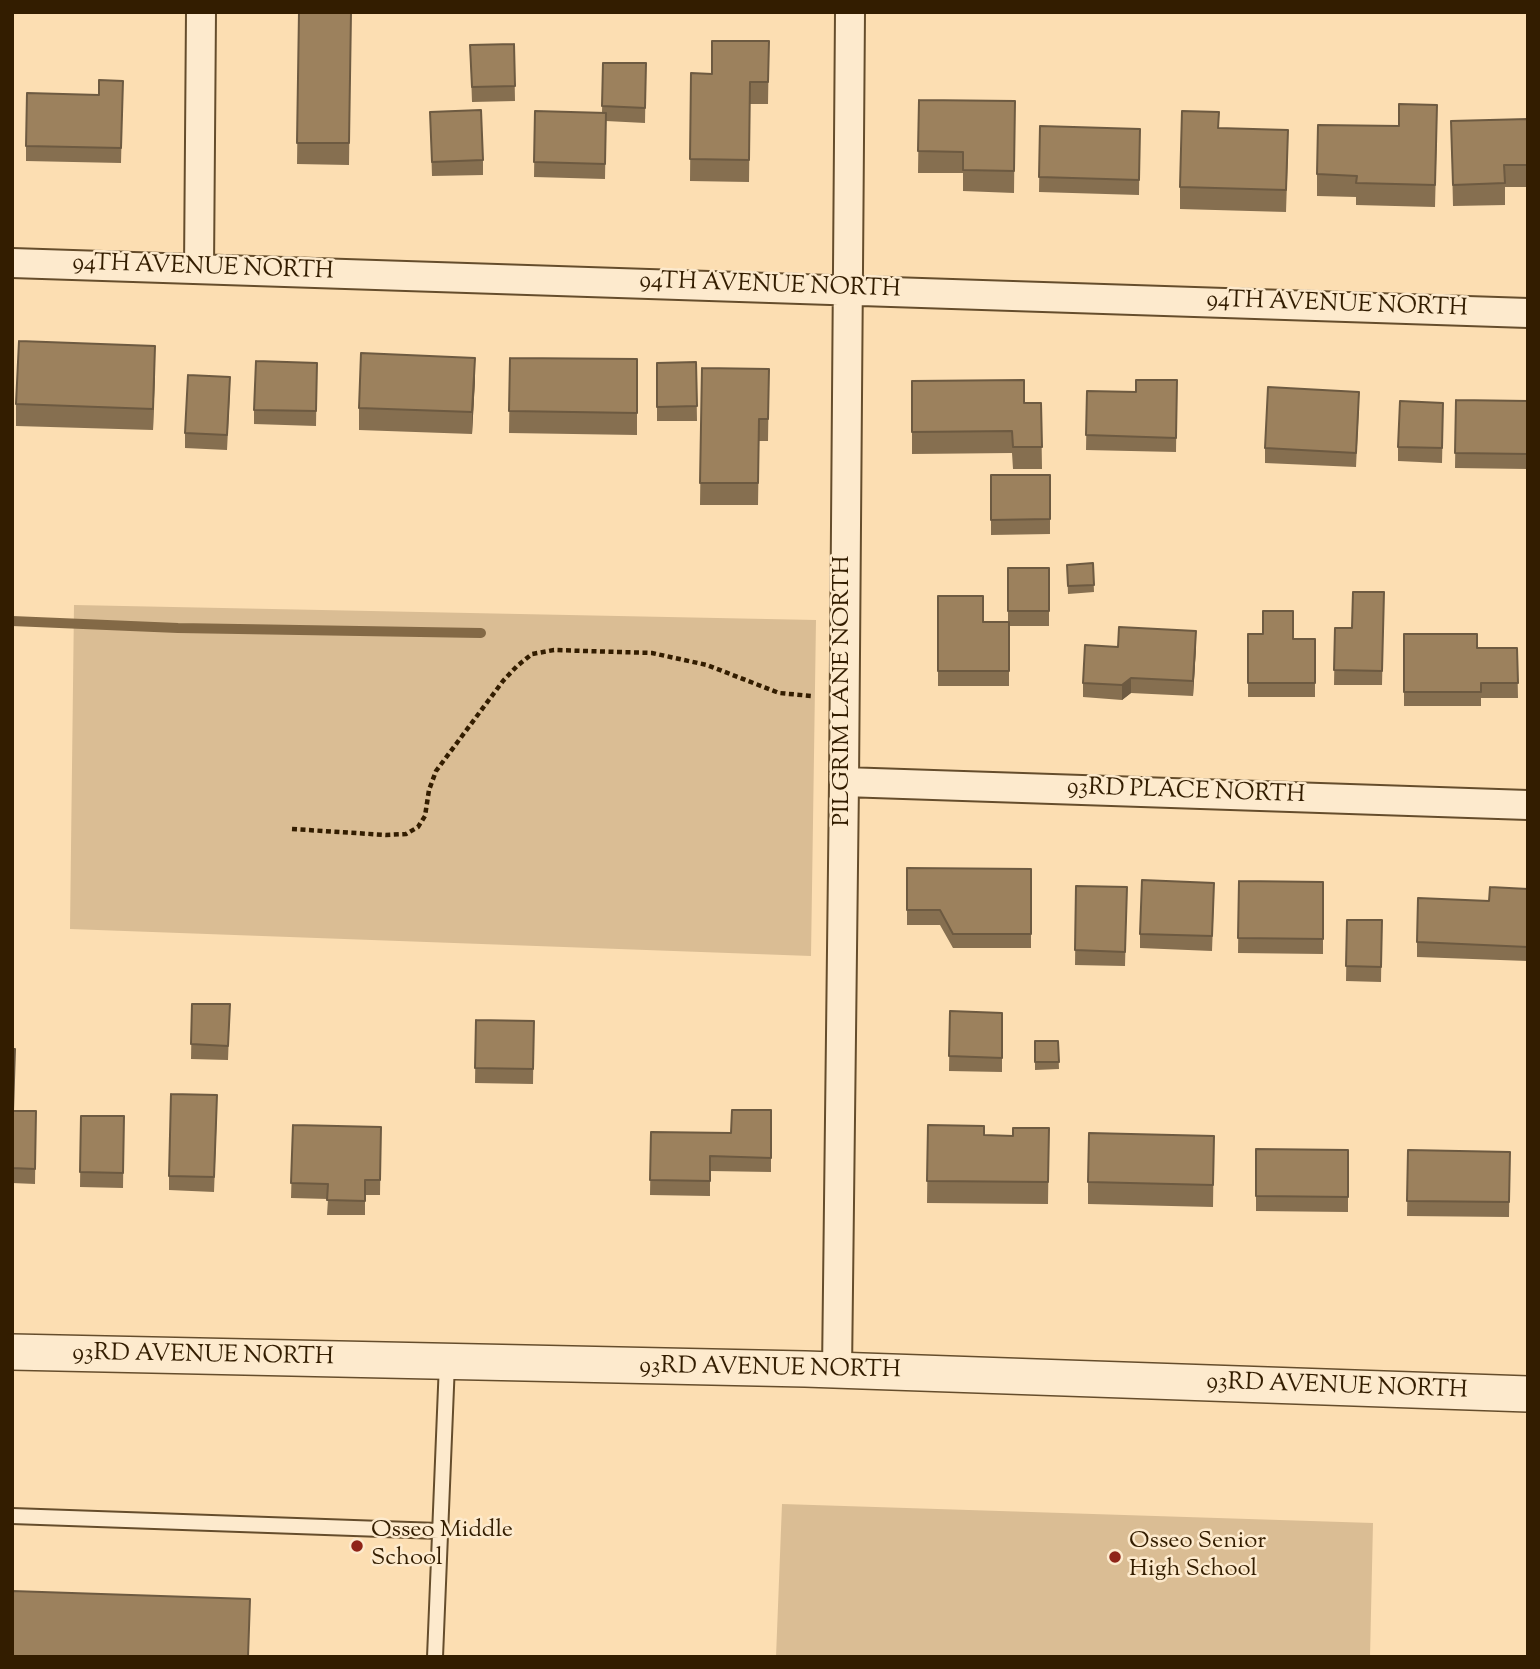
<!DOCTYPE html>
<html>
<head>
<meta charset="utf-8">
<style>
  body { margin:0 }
  #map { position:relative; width:1540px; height:1669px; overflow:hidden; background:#fcdeb2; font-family:"Sorts Mill Goudy",serif }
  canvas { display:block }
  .frame { position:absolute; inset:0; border:14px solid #331d00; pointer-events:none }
</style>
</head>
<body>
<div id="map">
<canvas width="1540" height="1669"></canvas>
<div class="frame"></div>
</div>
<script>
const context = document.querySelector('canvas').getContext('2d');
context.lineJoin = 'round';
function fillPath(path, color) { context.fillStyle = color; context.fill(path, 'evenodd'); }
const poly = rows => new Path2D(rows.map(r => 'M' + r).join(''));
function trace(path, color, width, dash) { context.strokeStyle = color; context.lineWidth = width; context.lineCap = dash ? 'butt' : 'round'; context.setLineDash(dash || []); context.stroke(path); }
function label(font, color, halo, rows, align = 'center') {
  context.font = font + ' "Sorts Mill Goudy",serif'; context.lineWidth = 5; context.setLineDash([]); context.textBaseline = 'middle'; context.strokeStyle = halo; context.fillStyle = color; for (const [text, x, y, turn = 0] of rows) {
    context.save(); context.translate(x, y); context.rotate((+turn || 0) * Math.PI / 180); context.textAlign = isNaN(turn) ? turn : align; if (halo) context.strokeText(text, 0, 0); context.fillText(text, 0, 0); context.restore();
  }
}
fillPath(poly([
  [74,605,816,620,811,956,70,929],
  [782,1504,1373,1523,1370,1657,776,1657]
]), '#dabd94');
trace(poly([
  [12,621,178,628,481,633]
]), '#836946', 10);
const service = poly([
  [12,1516,439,1531],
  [435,1657,447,1363]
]);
const minor = poly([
  [12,263,1528,313],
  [199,269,201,12],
  [844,782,1528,805],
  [837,1371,844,782,850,12]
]);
const tertiary = poly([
  [12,1352,805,1369,1528,1394]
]);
trace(service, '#654d2c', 18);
trace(minor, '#654d2c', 32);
trace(tertiary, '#654d2c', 38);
trace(poly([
  [292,829,386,835,406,834,418,827,425,816,429,790,436,771,503,681,517,666,532,654,554,650,652,653,707,665,779,693,812,696]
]), '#331d00', 4.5, [5, 3.5]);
trace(service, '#fdeacd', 14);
trace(minor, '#fdeacd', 28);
trace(tertiary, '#fdeacd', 35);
fillPath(poly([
  [299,12,351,12,349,165,297,164],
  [769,41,768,104,750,104,749,182,690,181,691,73,712,74],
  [514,44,515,101,472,102,470,45],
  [603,63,646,63,645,123,606,121,605,179,534,177,535,111,602,113],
  [123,81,121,163,26,161,26,146,99,95],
  [919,100,1015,101,1014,193,963,191,963,173,918,173],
  [430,112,483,160,483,175,432,176],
  [1528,119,1528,187,1505,187,1505,205,1453,206,1451,121],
  [1040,126,1140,129,1139,195,1039,192],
  [1437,127,1435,207,1356,205,1356,197,1317,196,1317,174],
  [1219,128,1288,152,1286,212,1180,209,1180,187],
  [510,358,637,359,637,435,509,433],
  [696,362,697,421,657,421,657,363],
  [317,363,316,426,254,424,254,410],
  [155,367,153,430,16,426,16,404],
  [702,368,769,369,768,441,759,441,758,505,700,505],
  [475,379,472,434,359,430,359,408],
  [1177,380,1176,452,1086,450,1087,391,1136,392],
  [912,381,1024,403,1041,403,1042,469,1013,469,1012,453,912,454],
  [230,391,227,450,185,448,185,433],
  [1456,400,1528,401,1528,469,1455,468],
  [1359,406,1356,467,1265,463,1265,448],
  [1443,418,1442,463,1398,461,1398,447],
  [991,475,1050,475,1050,534,991,535],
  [1093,563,1094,592,1068,594,1067,565],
  [1008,568,1049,568,1049,626,1009,626,1009,686,938,686,938,596,983,622,1008,622],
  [1384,592,1382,685,1334,685,1335,628,1352,628],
  [1248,634,1293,639,1315,639,1315,697,1248,697],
  [1404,634,1477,648,1517,648,1518,698,1481,698,1481,706,1404,706],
  [1196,646,1193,696,1131,693,1122,700,1083,697,1083,683,1118,647],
  [907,868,1031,869,1031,948,953,948,940,925,907,925],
  [1239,881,1323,882,1323,954,1238,953],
  [1076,886,1127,887,1125,966,1075,965],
  [1528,889,1528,961,1417,957,1417,942,1489,901],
  [1214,897,1212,951,1140,948,1140,934],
  [1347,920,1382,920,1381,982,1346,981],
  [192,1004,230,1004,228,1060,191,1059],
  [950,1011,1002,1013,1002,1072,949,1071],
  [476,1020,534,1021,533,1084,475,1083],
  [1035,1041,1058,1041,1059,1069,1035,1070],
  [12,1049,13,1111,36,1111,35,1184,12,1183],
  [217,1110,214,1192,169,1190,169,1176],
  [771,1110,771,1172,710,1171,710,1196,650,1195,651,1132,731,1133],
  [81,1116,124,1116,123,1188,80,1187],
  [293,1125,381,1127,380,1195,365,1195,365,1215,327,1215,328,1199,291,1198],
  [928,1125,984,1135,1013,1136,1049,1128,1048,1204,927,1203],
  [1214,1136,1213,1207,1088,1204,1088,1182],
  [1256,1149,1348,1150,1348,1212,1256,1211],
  [1408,1150,1510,1152,1509,1217,1407,1216]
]), '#866f50');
fillPath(poly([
  [155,346,155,367,153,430,153,409],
  [475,358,475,379,472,434,472,412],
  [1196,631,1196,646,1193,696,1193,681],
  [1131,678,1131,693,1122,700,1122,685]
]), '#6d5a41');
const building = poly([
  [299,12,351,12,349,143,297,143,299,12],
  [712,41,769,41,768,82,750,82,749,160,690,159,691,73,712,74,712,41],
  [514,44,515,86,472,87,470,45,514,44],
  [603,63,646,63,645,108,602,106,603,63],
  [99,80,123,81,121,148,26,146,27,93,99,95,99,80],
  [919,100,1015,101,1014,171,963,170,963,152,918,151,919,100],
  [1399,104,1437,105,1435,185,1356,183,1357,176,1317,174,1318,125,1399,126,1399,104],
  [481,110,483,160,432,162,430,112,481,110],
  [535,111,606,113,605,164,534,162,535,111],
  [1182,111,1219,112,1218,128,1288,130,1286,190,1180,187,1182,111],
  [1528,119,1528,165,1504,165,1505,183,1453,185,1451,121,1528,119],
  [1040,126,1140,129,1139,180,1039,177,1040,126],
  [19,341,155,346,153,409,16,404,19,341],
  [361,353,475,358,472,412,359,408,361,353],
  [510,358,637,359,637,413,509,411,510,358],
  [256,361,317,363,316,411,254,410,256,361],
  [696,362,697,406,657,407,657,363,696,362],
  [702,368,769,369,768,419,759,419,758,483,700,483,702,368],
  [188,375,230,377,227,435,185,433,188,375],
  [1024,380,1024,403,1041,403,1042,447,1013,447,1012,431,912,432,912,381,1024,380],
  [1136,380,1177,380,1176,438,1086,435,1087,391,1136,392,1136,380],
  [1268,387,1359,392,1356,453,1265,448,1268,387],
  [1456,400,1528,401,1528,454,1455,453,1456,400],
  [1400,401,1443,403,1442,448,1398,447,1400,401],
  [991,475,1050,475,1050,519,991,520,991,475],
  [1093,563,1094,585,1068,586,1067,565,1093,563],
  [1008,568,1049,568,1049,611,1008,611,1008,568],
  [1353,592,1384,592,1382,671,1334,670,1335,628,1352,628,1353,592],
  [938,596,983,596,983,622,1009,622,1009,671,938,671,938,596],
  [1263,611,1293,611,1293,639,1315,639,1315,683,1248,683,1248,634,1263,634,1263,611],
  [1119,627,1196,631,1193,681,1131,678,1122,685,1083,683,1085,645,1118,647,1119,627],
  [1404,634,1477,634,1477,648,1517,648,1518,683,1481,683,1481,692,1404,692,1404,634],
  [907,868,1031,869,1031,934,953,934,940,910,907,910,907,868],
  [1142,880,1214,883,1212,936,1140,934,1142,880],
  [1239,881,1323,882,1323,939,1238,938,1239,881],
  [1076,886,1127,887,1125,952,1075,950,1076,886],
  [1490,887,1528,889,1528,947,1417,942,1418,898,1489,901,1490,887],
  [1347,920,1382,920,1381,967,1346,966,1347,920],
  [192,1004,230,1004,228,1046,191,1044,192,1004],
  [950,1011,1002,1013,1002,1058,949,1056,950,1011],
  [476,1020,534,1021,533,1069,475,1068,476,1020],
  [1035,1041,1058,1041,1059,1062,1035,1062,1035,1041],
  [12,1049,15,1049,13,1111,36,1111,35,1169,12,1168,12,1049],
  [171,1094,217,1095,214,1177,169,1176,171,1094],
  [732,1110,771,1110,771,1158,710,1156,710,1181,650,1180,651,1132,731,1133,732,1110],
  [81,1116,124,1116,123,1173,80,1172,81,1116],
  [293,1125,381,1127,380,1180,365,1180,365,1201,327,1200,328,1184,291,1183,293,1125],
  [928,1125,984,1126,984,1135,1013,1136,1013,1128,1049,1128,1048,1182,927,1181,928,1125],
  [1089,1133,1214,1136,1213,1185,1088,1182,1089,1133],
  [1256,1149,1348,1150,1348,1197,1256,1196,1256,1149],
  [1408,1150,1510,1152,1509,1202,1407,1201,1408,1150],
  [12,1591,250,1599,248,1657,12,1657,12,1591]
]);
fillPath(building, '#9c815d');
trace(building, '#6d5a41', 2);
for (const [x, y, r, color] of [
  [357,1546,7,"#8f2418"],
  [1115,1557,7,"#8f2418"]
]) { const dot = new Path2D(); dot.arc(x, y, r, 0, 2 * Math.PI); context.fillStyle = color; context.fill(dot); trace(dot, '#fdeacd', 2.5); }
label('24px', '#331d00', '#fdeacd', [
  ["94TH AVENUE NORTH",203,269,2],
  ["94TH AVENUE NORTH",770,287,2],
  ["94TH AVENUE NORTH",1337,306,2],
  ["PILGRIM LANE NORTH",844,691,-90],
  ["93RD PLACE NORTH",1186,793,2],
  ["93RD AVENUE NORTH",203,1357,1],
  ["93RD AVENUE NORTH",770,1370,1],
  ["93RD AVENUE NORTH",1337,1388,2]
]);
label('24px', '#331d00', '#fdeacd', [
  ["Osseo Middle",371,1532],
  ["School",371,1560],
  ["Osseo Senior",1129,1543],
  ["High School",1129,1571]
], 'left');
</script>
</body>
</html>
